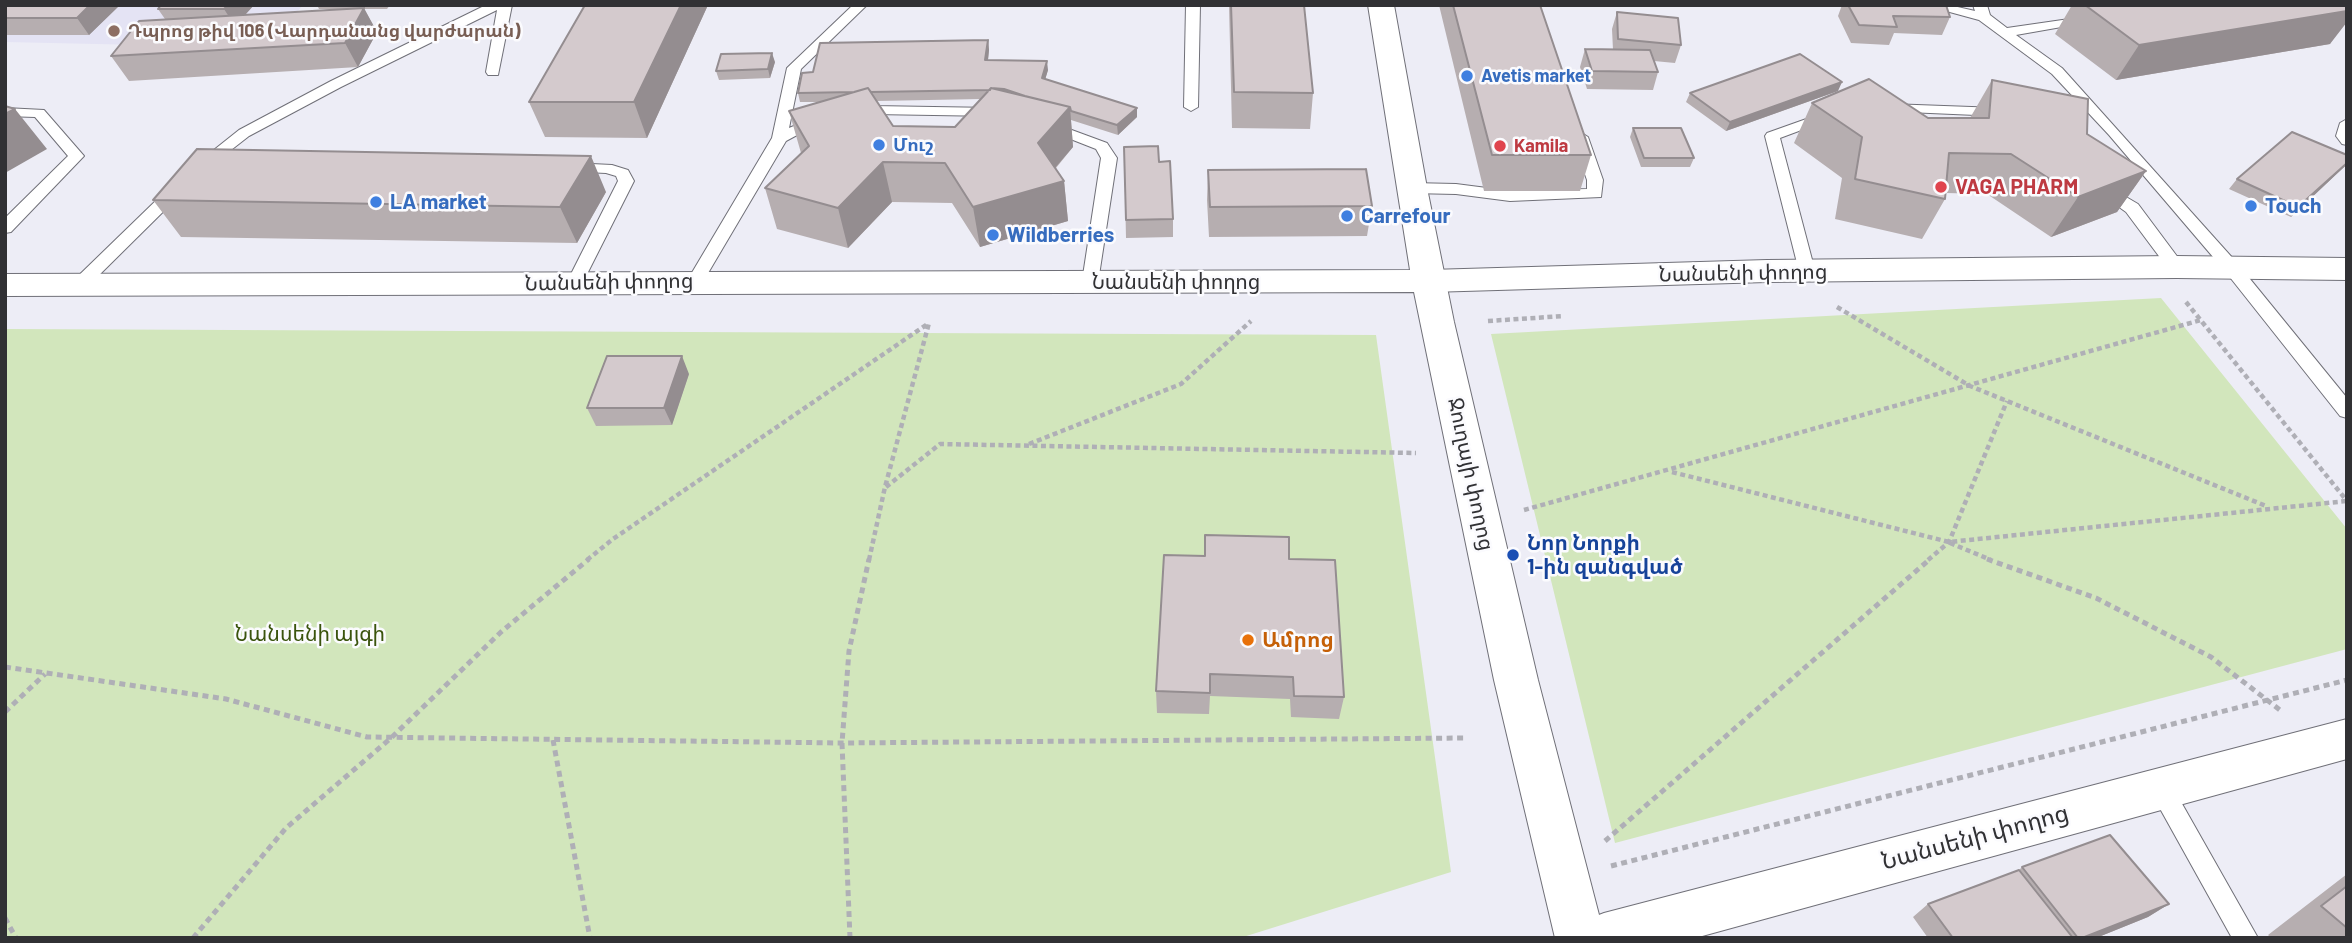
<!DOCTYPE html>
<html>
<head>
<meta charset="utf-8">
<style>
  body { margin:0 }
  #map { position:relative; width:2352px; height:943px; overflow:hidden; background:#ededf6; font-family:Barlow,sans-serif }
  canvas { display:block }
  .frame { position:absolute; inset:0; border:7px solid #313134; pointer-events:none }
</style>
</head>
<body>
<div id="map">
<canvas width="2352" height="943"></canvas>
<div class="frame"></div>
</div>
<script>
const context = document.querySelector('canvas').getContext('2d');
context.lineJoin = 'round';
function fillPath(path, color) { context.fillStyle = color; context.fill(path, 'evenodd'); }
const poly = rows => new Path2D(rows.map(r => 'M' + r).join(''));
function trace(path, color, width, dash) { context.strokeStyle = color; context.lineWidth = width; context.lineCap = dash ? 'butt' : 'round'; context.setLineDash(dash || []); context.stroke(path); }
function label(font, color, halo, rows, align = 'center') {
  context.font = font + ' Barlow,"Noto Sans Armenian",sans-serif'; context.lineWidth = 5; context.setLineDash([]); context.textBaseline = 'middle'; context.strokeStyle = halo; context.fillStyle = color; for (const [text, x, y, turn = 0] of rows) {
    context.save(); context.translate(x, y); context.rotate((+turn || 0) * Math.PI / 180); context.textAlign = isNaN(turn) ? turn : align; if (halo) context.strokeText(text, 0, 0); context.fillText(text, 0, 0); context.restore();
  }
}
fillPath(poly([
  [5,5,303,5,290,20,142,45,5,42]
]), '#e4e3f4');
fillPath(poly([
  [2161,298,2347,529,2347,649,1615,843,1491,334],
  [5,329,1376,335,1451,872,1240,938,5,938]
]), '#d2e6bc');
const lane = poly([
  [486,5,512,5,498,75,488,75,486,72,497,10,341,87,249,136,208,168,198,168,195,165,239,130,331,81,486,5],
  [853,5,867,5,801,69,789,128,816,117,823,121,786,141,701,285,689,285,687,281,772,138,787,68,853,5],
  [1186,5,1200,5,1198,107,1191,111,1184,107,1186,5],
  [1924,5,1949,5,1975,11,1973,5,1987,5,1990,15,2007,28,2090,16,2090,22,2016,35,2062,68,2237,263,2347,398,2347,418,2340,416,2225,271,2109,135,2052,74,1979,20,1924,5],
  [1889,104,1999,108,2006,112,1999,116,1884,111,1882,108,1889,104],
  [873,106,994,108,1001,112,994,116,873,114,856,117,849,113,851,110,873,106],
  [5,108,44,110,84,156,11,232,5,233,5,218,68,156,35,117,5,116,5,108],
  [1826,112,1833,116,1831,119,1780,138,1815,271,1807,277,1799,271,1765,136,1767,133,1826,112],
  [2347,119,2347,145,2342,144,2336,136,2340,123,2347,119],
  [1050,122,1107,143,1117,158,1098,282,1090,288,1082,282,1101,158,1096,149,1045,129,1043,126,1045,123,1050,122],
  [1580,132,1588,137,1603,180,1601,197,1510,201,1456,194,1411,193,1403,188,1411,183,1456,184,1510,191,1587,189,1587,180,1572,137,1580,132],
  [571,163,612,165,628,170,634,181,583,282,575,288,567,282,618,181,616,176,606,173,566,171,563,168,566,165,571,163],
  [2104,184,2138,204,2182,263,2184,267,2182,271,2170,271,2126,212,2098,192,2096,189,2098,186,2104,184],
  [176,185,184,190,182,193,85,289,73,289,71,285,73,281,170,187,176,185],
  [2160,776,2168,779,2258,938,2232,938,2148,787,2152,779,2160,776]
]);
const street = poly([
  [2176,256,2347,258,2347,280,2176,278,1767,282,1430,292,1418,289,1413,281,1418,273,1430,270,1767,260,2176,256],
  [2347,719,2347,759,1695,938,1579,938,1586,920,1604,913,2347,719]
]);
const secondary = poly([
  [1368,5,1394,5,1427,188,1454,322,1538,680,1605,938,1555,938,1494,680,1414,292,5,296,5,274,1410,270,1368,5]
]);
trace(lane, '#707078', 2);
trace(street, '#707078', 2);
trace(secondary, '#707078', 2);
trace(poly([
  [2186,302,2347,501],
  [1837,307,1970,386,2266,506],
  [1488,321,1564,316],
  [1029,444,1181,384,1251,321],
  [1672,472,1949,542,2347,501],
  [886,487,940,444,1416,453],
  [1524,510,2201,320],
  [1950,543,1991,560],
  [587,560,613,539,929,323],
  [869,560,885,487,929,323],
  [1928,560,1949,542,2007,401]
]), '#afafb6', 4.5, [5, 3.5]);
trace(poly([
  [1987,559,2096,598,2211,657,2280,710],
  [5,667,226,699,367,737,842,743,1466,738],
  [5,712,45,674],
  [553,740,590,938],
  [1605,841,1930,559],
  [1611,866,2347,680],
  [5,918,16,938],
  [193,938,286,828,391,738,501,632,589,559],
  [850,938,842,743,849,651,869,559]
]), '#afafb6', 5, [6, 4.5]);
fillPath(lane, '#fff');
fillPath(street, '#fff');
fillPath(secondary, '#fff');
fillPath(poly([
  [5,5,120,5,89,35,5,35],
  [161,5,254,5,245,15,355,9,319,9,317,5,390,5,387,9,364,9,377,32,358,67,129,81,111,56,165,19,158,9],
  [585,5,708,5,647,138,545,137,529,102],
  [1229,5,1304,5,1313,93,1310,129,1232,128],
  [1439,5,1540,5,1591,155,1580,191,1484,191],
  [1842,5,1946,5,1950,17,1942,35,1894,33,1889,45,1851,43,1838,16],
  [2072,5,2347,5,2330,44,2116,80,2055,34],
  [1617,12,1681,45,1675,63,1654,61,1658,72,1653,90,1587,89,1580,67,1585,49,1613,50,1612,29],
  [988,40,989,50,988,60,1048,70,1045,79,1137,108,1137,117,1118,135,1071,120,1073,147,1056,168,1064,181,1068,221,980,247,952,203,892,202,848,248,777,229,765,188,801,153,789,111,822,102,800,102,798,93,813,72],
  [981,99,955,127,893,126,877,101],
  [775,62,770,78,719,80,716,71],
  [1992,80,2087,134,2146,171,2117,212,2051,237,1987,194,1946,193,1945,199,1922,239,1835,219,1842,178,1794,143,1812,103,1928,118,1970,118],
  [1838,91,1726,131,1686,102,1690,93],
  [1633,128,1694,158,1690,167,1641,167,1630,137],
  [1124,147,1159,162,1173,219,1173,237,1126,238],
  [2347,155,2347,164,2344,167,2291,217,2229,189,2237,179],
  [1208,170,1372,206,1367,236,1209,237,1207,200],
  [606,192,577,243,181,237,153,200],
  [689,374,672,425,596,426,587,408],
  [1289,559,1344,697,1339,719,1291,717,1290,699,1210,696,1209,714,1157,713,1156,691],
  [2022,867,2169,904,2148,917,2096,938,1928,938,1913,917,1928,904,2019,870],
  [2347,874,2347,938,2271,938,2268,935]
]), '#b6aeb0');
fillPath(poly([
  [90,5,120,5,89,35,77,18],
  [228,5,254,5,235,26,224,9],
  [681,5,708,5,647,138,634,102],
  [364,8,377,32,358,67,345,43],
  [2347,11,2347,22,2330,44,2116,80,2139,45],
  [988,40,989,50,987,69,985,60],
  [772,53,775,62,770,78,768,69],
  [1047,61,1048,70,1043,87,1042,78],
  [1842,82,1838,91,1726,131,1730,122],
  [1070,107,1073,147,1042,183,1038,143],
  [1137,108,1137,117,1118,135,1117,125],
  [15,109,47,149,5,173,5,114],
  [591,156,606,192,577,243,560,207],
  [883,162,892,202,848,248,838,208],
  [2347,163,2344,167,2291,217,2298,207],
  [2146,171,2117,212,2051,237,2078,197],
  [1064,181,1068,221,980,247,973,207],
  [682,356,689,374,672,425,664,408],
  [2169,904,2148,917,2096,938,2082,938]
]), '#948d90');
const building = poly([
  [5,5,90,5,77,18,5,18,5,5],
  [161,5,228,5,224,9,158,9,161,5],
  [585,5,681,5,634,102,529,102,585,5],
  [1231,5,1304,5,1313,93,1234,92,1231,5],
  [1453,5,1540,5,1591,155,1492,155,1453,5],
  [1848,5,1946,5,1950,17,1893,16,1897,27,1859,25,1848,5],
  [2085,5,2347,5,2347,11,2139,45,2085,5],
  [364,8,345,43,111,56,139,21,364,8],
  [1617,12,1678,18,1681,45,1618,39,1617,12],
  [988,40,985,60,1047,61,1042,78,1137,108,1117,125,1071,111,1070,107,1025,96,1004,89,991,88,990,90,871,92,868,88,854,92,798,93,802,73,813,72,820,43,988,40],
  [1585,49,1650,50,1658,72,1592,71,1585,49],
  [772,53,768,69,716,71,721,54,772,53],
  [1800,54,1842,82,1730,122,1690,93,1800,54],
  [1869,79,1928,118,1989,118,1992,80,2088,99,2087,134,2146,171,2078,197,2011,154,1949,153,1945,199,1855,179,1862,137,1812,103,1869,79],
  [868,88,893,126,955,127,991,88,1070,107,1038,143,1064,181,973,207,945,163,883,162,838,208,765,188,809,146,789,111,868,88],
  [5,106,15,109,5,114,5,106],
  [1633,128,1681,128,1694,158,1644,158,1633,128],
  [2292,132,2347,155,2347,163,2298,207,2237,179,2292,132],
  [1158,146,1159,162,1170,161,1173,219,1126,220,1124,147,1158,146],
  [197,149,591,156,560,207,153,200,197,149],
  [1366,169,1372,206,1210,207,1208,170,1366,169],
  [607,356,682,356,664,408,587,408,607,356],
  [1205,535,1289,537,1289,559,1335,560,1344,697,1294,696,1293,677,1210,674,1210,693,1156,691,1164,555,1205,556,1205,535],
  [2110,835,2169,904,2082,938,2078,938,2022,867,2110,835],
  [2019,870,2073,938,1953,938,1928,904,2019,870],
  [2347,886,2347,928,2321,906,2347,886]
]);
fillPath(building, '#d4cacd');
trace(building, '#948d90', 2);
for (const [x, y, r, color] of [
  [114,31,7,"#8d6e63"],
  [1467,76,7,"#3f7fe0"],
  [879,145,7,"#3f7fe0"],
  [1500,146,7,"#e0444e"],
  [1941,187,7,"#e0444e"],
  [376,202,7,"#3f7fe0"],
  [2251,206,7,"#3f7fe0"],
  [1347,216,7,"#3f7fe0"],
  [993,235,7,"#3f7fe0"],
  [1513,555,7,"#1a4fb4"],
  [1248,640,7,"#e8710a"]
]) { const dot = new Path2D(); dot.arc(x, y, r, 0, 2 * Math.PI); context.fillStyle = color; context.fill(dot); trace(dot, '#fbfbfe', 2.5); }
label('bold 18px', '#785e54', '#fbfbfe', [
  ["Դպրոց թիվ 106 (Վարդանանց վարժարան)",128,31]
], 'left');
label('bold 18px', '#366cbe', '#fbfbfe', [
  ["Avetis market",1481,76],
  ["Մուշ",893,145]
], 'left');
label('bold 18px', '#be3a42', '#fbfbfe', [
  ["Kamila",1514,146]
], 'left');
label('bold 21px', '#be3a42', '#fbfbfe', [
  ["VAGA PHARM",1955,187]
], 'left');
label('bold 21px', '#366cbe', '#fbfbfe', [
  ["LA market",390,202],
  ["Touch",2265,206],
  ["Carrefour",1361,216],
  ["Wildberries",1007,235]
], 'left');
label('21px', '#313134', '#fbfbfe', [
  ["Նանսենի փողոց",1743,273,-1],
  ["Նանսենի փողոց",609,282,-1],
  ["Նանսենի փողոց",1176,282],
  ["Ջուղայի փողոց",1471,474,78]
]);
label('bold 21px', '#164399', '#fbfbfe', [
  ["Նոր Նորքի",1527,543],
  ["1-ին զանգված",1527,567]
], 'left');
label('21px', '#3a540d', '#fbfbfe', [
  ["Նանսենի այգի",310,634]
]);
label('bold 21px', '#c56008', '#fbfbfe', [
  ["Ամրոց",1262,640]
], 'left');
label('24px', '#313134', '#fbfbfe', [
  ["Նանսենի փողոց",1975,837,-15]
]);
</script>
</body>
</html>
